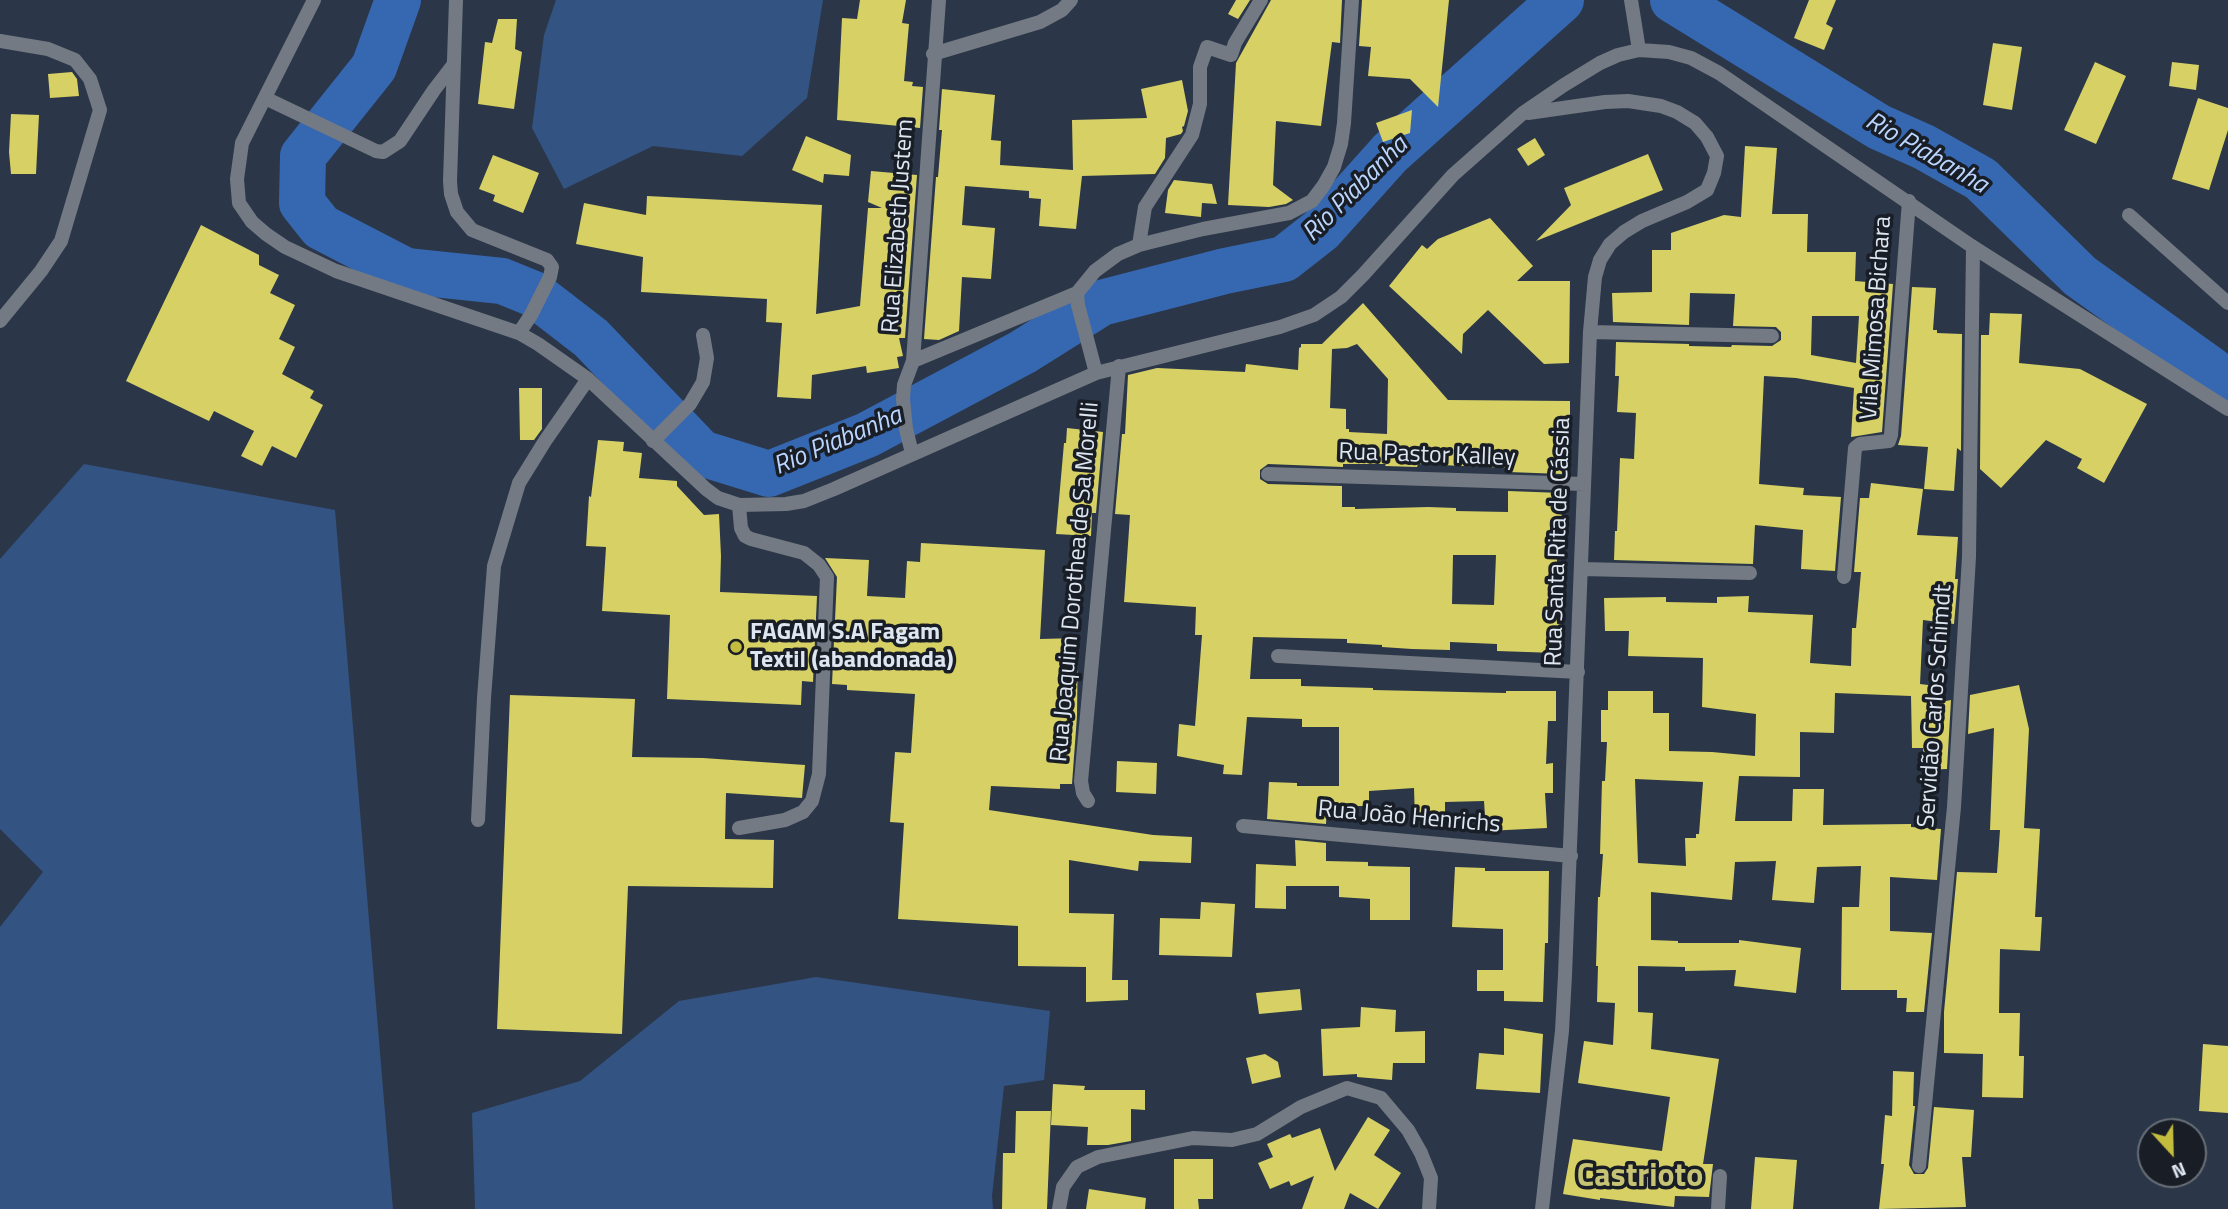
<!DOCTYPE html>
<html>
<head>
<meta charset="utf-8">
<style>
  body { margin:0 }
  #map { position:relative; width:2228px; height:1209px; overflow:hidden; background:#2b3748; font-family:"Titillium Web",sans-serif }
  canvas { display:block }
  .north { position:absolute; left:2137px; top:1118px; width:70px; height:70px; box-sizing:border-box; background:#191e26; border:2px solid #686e77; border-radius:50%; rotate:158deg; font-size:19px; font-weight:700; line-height:28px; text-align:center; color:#dee6f1 }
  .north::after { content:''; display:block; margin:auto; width:24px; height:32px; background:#c4bc3d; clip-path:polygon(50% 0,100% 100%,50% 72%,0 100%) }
</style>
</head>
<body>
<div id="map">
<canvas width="2228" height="1209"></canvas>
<div class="north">N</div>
</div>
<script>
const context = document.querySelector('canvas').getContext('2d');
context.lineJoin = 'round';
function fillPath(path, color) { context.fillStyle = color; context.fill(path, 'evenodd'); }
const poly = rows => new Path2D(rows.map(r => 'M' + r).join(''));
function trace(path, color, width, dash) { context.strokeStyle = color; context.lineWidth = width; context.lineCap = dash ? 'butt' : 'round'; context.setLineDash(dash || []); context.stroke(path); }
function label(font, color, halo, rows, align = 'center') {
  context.font = font + ' "Titillium Web",sans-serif'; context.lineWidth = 7; context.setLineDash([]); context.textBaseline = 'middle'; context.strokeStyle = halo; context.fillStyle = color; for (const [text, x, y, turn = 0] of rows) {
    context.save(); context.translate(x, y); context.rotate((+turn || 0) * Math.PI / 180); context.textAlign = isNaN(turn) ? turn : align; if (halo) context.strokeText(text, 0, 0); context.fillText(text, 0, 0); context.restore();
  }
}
fillPath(poly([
  [556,0,823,0,807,98,742,156,653,146,564,189,532,128,544,35],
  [84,464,335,510,393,1209,0,1209,0,927,43,872,0,829,0,559],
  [816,977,1050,1011,1044,1080,1004,1086,992,1196,993,1209,475,1209,472,1113,580,1081,679,1001]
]), '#335383');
trace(poly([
  [398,0,374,67,303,156,302,203,321,227,406,271,502,281,534,294,591,338,701,453,769,474,867,435,1023,352,1101,303,1225,271,1284,259,1321,230,1390,153,1561,0],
  [1673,0,1879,127,1924,147,1981,179,2080,276,2228,382]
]), '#3668b2', 46);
fillPath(poly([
  [860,0,906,0,902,23,909,24,904,81,913,82,912,86,923,87,920,128,837,120,842,18,857,19],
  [1236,0,1250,0,1238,19,1228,14],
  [1271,0,1342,0,1340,43,1332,42,1321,126,1276,121,1273,185,1293,200,1286,204,1269,207,1228,205,1236,63],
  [1362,0,1449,0,1438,107,1410,79,1368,76,1371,47,1359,46],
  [1809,0,1836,0,1826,24,1833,28,1824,50,1794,38],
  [498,19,517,19,515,49,522,52,514,109,478,104,485,42,492,43],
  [1993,43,2022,47,2012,110,1983,105],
  [2095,62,2126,76,2096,144,2064,130],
  [2172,62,2199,65,2196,90,2169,86],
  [72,72,77,79,79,96,50,98,48,74],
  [1182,80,1188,111,1184,126,1182,127,1183,131,1181,134,1166,138,1165,158,1155,174,1082,176,1076,229,1039,226,1041,199,1029,198,1029,191,965,186,962,225,995,228,991,279,962,277,959,331,939,340,924,339,936,177,938,177,942,130,939,130,942,89,995,95,991,140,1001,141,1000,165,1073,170,1072,120,1147,118,1141,89],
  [2198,98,2228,108,2228,130,2209,190,2172,179],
  [1412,110,1410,133,1383,142,1376,123],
  [11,114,39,115,36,174,11,174,9,152],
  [806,136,851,155,849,176,824,174,823,183,792,170],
  [1535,138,1545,155,1528,166,1517,149],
  [1745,146,1777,148,1772,214,1808,214,1807,252,1856,252,1855,281,1893,284,1882,432,1851,437,1854,388,1796,378,1764,376,1759,484,1804,488,1803,495,1841,497,1835,571,1801,569,1803,530,1755,525,1753,564,1614,560,1615,531,1617,531,1620,458,1634,459,1636,413,1617,412,1619,376,1615,376,1616,342,1689,344,1689,346,1731,347,1732,345,1772,346,1781,340,1781,332,1776,327,1733,326,1735,294,1690,293,1689,325,1613,322,1612,293,1652,292,1652,250,1671,250,1671,233,1724,215,1741,217],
  [1812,316,1859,316,1856,363,1811,355],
  [1648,154,1663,190,1536,241,1571,205,1564,188],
  [493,155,539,173,523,213,493,201,495,195,479,189],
  [871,171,917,175,905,338,899,338,903,356,897,357,899,368,867,373,866,366,812,375,811,399,777,397,782,323,766,322,767,299,641,292,643,257,576,244,584,203,646,215,647,196,822,205,816,314,860,306,868,208,882,208,868,202],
  [1174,180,1212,184,1217,204,1202,203,1201,217,1165,213,1168,190],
  [1490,218,1533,266,1517,281,1570,281,1569,363,1544,364,1488,310,1463,334,1462,354,1389,286,1422,245,1427,249,1438,239],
  [201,225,259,255,259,265,279,275,270,293,295,305,279,339,295,347,282,374,314,391,310,398,323,405,296,458,272,446,262,466,241,456,254,431,214,411,209,421,126,381],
  [1912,287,1936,288,1933,330,1937,330,1937,333,1962,334,1961,451,1957,448,1954,491,1924,489,1928,447,1898,445,1901,436],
  [1363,303,1448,400,1570,401,1570,431,1560,431,1562,474,1509,472,1509,468,1418,464,1417,467,1385,466,1386,464,1343,464,1343,467,1268,464,1260,470,1260,479,1268,484,1342,486,1342,507,1355,507,1355,509,1428,507,1456,508,1456,511,1508,512,1508,491,1562,493,1561,538,1558,538,1556,585,1557,624,1563,625,1562,650,1555,649,1556,653,1497,651,1497,644,1450,642,1450,650,1412,649,1382,647,1382,645,1347,643,1347,639,1253,637,1250,679,1301,679,1301,686,1373,688,1373,690,1506,693,1506,691,1556,691,1556,721,1548,721,1546,764,1553,763,1553,793,1545,793,1547,828,1486,831,1484,801,1445,802,1445,820,1415,820,1414,788,1369,791,1369,806,1327,806,1326,824,1267,819,1269,782,1297,783,1297,786,1339,786,1339,727,1302,727,1302,719,1247,717,1242,775,1223,774,1224,765,1177,756,1179,724,1195,726,1202,635,1195,635,1196,607,1124,602,1130,515,1115,514,1122,434,1125,434,1128,375,1157,368,1245,372,1246,364,1298,370,1299,348,1301,347,1301,344,1322,344],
  [1357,344,1388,379,1387,434,1349,432,1349,429,1346,429,1346,409,1330,408,1332,349,1347,348],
  [1453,555,1496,555,1494,605,1452,604],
  [1990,313,2022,314,2019,363,2080,369,2147,404,2104,483,2077,468,2082,459,2046,440,2001,488,1980,469,1981,335,1989,335],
  [519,388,542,388,542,429,534,440,520,440],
  [1067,428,1103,432,1096,513,1092,513,1091,536,1056,534,1064,443,1066,443],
  [598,440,624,442,623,451,642,453,639,478,677,481,677,486,704,515,719,514,721,556,720,592,817,596,813,682,802,681,801,705,667,699,670,615,602,611,606,547,586,546,589,496,591,497],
  [1871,483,1923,489,1917,535,1958,537,1955,579,1958,579,1954,624,1923,620,1920,684,1936,686,1936,703,1951,700,1947,769,1923,770,1923,748,1912,748,1911,696,1835,693,1834,733,1800,732,1800,777,1739,776,1735,821,1792,821,1793,789,1824,789,1823,825,1911,824,1911,827,1941,829,1937,880,1890,877,1890,931,1932,933,1924,1012,1906,1012,1907,998,1897,998,1897,990,1841,990,1842,907,1859,907,1861,866,1817,867,1814,903,1772,900,1776,861,1735,862,1732,900,1651,892,1651,940,1678,941,1678,943,1739,943,1739,940,1801,948,1796,993,1734,986,1736,970,1685,971,1685,967,1638,966,1638,1012,1653,1013,1651,1049,1719,1059,1703,1164,1713,1164,1709,1197,1675,1196,1674,1207,1600,1198,1600,1200,1563,1194,1573,1139,1662,1151,1670,1097,1578,1083,1584,1041,1613,1045,1615,1003,1597,1002,1598,966,1596,966,1598,897,1600,897,1603,854,1600,854,1602,781,1605,781,1607,742,1601,742,1601,710,1608,710,1608,691,1653,691,1653,713,1669,713,1669,751,1712,752,1755,756,1756,714,1702,707,1703,658,1628,656,1629,631,1605,631,1604,598,1666,597,1666,602,1717,603,1717,597,1749,596,1748,612,1813,615,1810,663,1851,666,1852,628,1856,628,1861,572,1854,572,1860,498,1869,498],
  [1635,779,1703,782,1699,834,1696,834,1696,838,1685,838,1686,866,1638,863],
  [921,543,1045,550,1040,639,1078,638,1077,716,1072,784,1060,784,1060,789,991,786,989,810,1153,835,1192,837,1191,863,1139,861,1138,871,1069,860,1069,913,1114,914,1112,980,1128,980,1128,1000,1086,1002,1086,967,1018,966,1018,926,898,919,904,823,890,822,895,752,911,753,915,694,847,690,847,685,832,684,837,577,825,558,869,560,867,596,905,598,907,561,920,562],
  [2019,685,2029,729,2024,828,2040,829,2035,917,2042,917,2040,951,2000,949,1999,1013,2020,1013,2019,1056,2024,1056,2023,1098,1982,1097,1983,1054,1944,1053,1944,1012,1957,872,1997,873,2000,830,1990,830,1994,728,1968,734,1970,695],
  [510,695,635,699,632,757,703,758,805,765,802,798,726,793,725,839,774,840,773,888,628,886,622,1034,497,1029],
  [1117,761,1157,763,1156,794,1116,792],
  [1295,840,1326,843,1326,861,1368,862,1368,866,1410,867,1410,920,1370,920,1370,899,1339,897,1339,886,1286,886,1286,909,1255,908,1256,864,1296,866],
  [1455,867,1485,868,1485,871,1549,871,1548,943,1545,943,1543,1002,1504,1001,1504,991,1477,991,1477,970,1503,970,1503,929,1452,927],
  [1201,902,1235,904,1232,957,1159,955,1160,918,1200,919],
  [1300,989,1302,1010,1259,1014,1256,993],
  [1361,1007,1396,1010,1395,1032,1425,1031,1425,1063,1393,1063,1392,1080,1357,1077,1357,1074,1323,1076,1321,1029,1360,1027],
  [1504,1028,1543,1034,1540,1093,1476,1089,1479,1053,1504,1055],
  [2203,1044,2228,1046,2228,1113,2199,1111],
  [1265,1054,1278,1062,1281,1077,1252,1084,1246,1058],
  [1893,1071,1914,1072,1913,1106,1915,1106,1909,1165,1914,1174,1924,1174,1928,1168,1934,1107,1974,1110,1971,1157,1962,1157,1966,1207,1879,1209,1884,1164,1881,1164,1885,1115,1892,1116],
  [1053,1084,1085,1086,1084,1090,1145,1090,1145,1110,1131,1109,1131,1141,1108,1145,1087,1145,1088,1127,1051,1125],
  [1016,1111,1051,1111,1047,1209,1002,1209,1003,1153,1015,1153],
  [1368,1117,1390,1130,1374,1155,1401,1173,1378,1209,1350,1193,1344,1209,1302,1209,1314,1176,1291,1186,1289,1181,1270,1189,1258,1163,1273,1157,1267,1144,1290,1134,1292,1138,1320,1128,1335,1171],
  [1755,1157,1797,1160,1793,1209,1751,1209],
  [1174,1159,1213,1159,1213,1199,1198,1199,1199,1209,1174,1209],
  [1089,1189,1146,1198,1145,1209,1086,1209]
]), '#d6d065');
trace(poly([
  [653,441,690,404,703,382,707,358,703,335],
  [739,505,741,528,745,536,751,539,804,553,819,565,827,577,819,774,812,801,803,812,785,820,739,828],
  [1844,577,1855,448,1860,444,1889,441,1891,435,1909,201],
  [1919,1166,1954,807,1969,557,1973,247],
  [1718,1209,1720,1176]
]), '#747a83', 14);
trace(poly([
  [314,0,242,143,237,179,239,203,252,222,266,234,285,247,336,271,519,333,538,344,588,379,706,489,718,498,739,505,786,504,804,501,834,489,1096,373,1280,327,1314,315,1341,297,1363,275,1453,175,1523,113,1564,85,1600,63,1618,55,1639,50,1669,52,1691,58,1719,73,1973,247,2228,409],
  [456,0,450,181,451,194,457,212,472,230,547,260,552,267,550,277,531,315,519,333],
  [1631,0,1639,50],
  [0,41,48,49,75,60,90,79,100,110,61,241,41,271,0,321],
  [933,54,1040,22,1062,10,1071,0],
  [265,98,376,151,383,152,400,141,434,90,454,64],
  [1528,113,1605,102,1628,101,1661,106,1677,112,1695,123,1707,137,1717,156,1714,173,1707,190,1687,202,1642,221,1624,232,1610,244,1600,260,1595,277,1590,332,1565,975,1562,1031,1542,1209],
  [2129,215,2228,303],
  [1139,245,1145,207,1192,135,1200,104,1200,67,1207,47,1231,55,1235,43,1261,0],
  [1077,293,1078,305,1096,373],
  [1590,332,1772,336],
  [913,361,1077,293,1095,271,1118,254,1139,245,1203,229,1289,213,1312,201,1324,185,1334,167,1341,144,1344,123,1352,0],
  [912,453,906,429,903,399,904,385,913,361,939,0],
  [1268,474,1584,484],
  [1582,569,1750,573],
  [1278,656,1578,672],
  [1088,801,1083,793,1081,781,1119,366],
  [478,820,484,698,494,566,519,483,545,441,588,379],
  [1243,826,1571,856],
  [1059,1209,1063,1187,1077,1167,1098,1157,1193,1138,1232,1140,1257,1134,1301,1107,1347,1088,1381,1098,1408,1130,1421,1153,1431,1178,1429,1209]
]), '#747a83', 14);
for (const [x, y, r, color] of [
  [736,647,7,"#c4bc3d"]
]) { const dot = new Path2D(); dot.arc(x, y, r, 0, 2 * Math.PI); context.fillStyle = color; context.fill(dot); trace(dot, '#191e26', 2.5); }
label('24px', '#dee6f1', '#191e26', [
  ["Rua Elizabeth Justem",899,226,-86],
  ["Vila Mimosa Bichara",1877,318,-86],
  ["Rua Pastor Kalley",1427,456,2],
  ["Rua Santa Rita de Cássia",1559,542,-88],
  ["Rua Joaquim Dorothea de Sa Morelli",1076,582,-85],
  ["Servidão Carlos Schimdt",1936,706,-86],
  ["Rua João Henrichs",1409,818,5]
]);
label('bold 24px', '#dee6f1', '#191e26', [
  ["FAGAM S.A Fagam",750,633],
  ["Textil (abandonada)",750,661]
], 'left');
label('italic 26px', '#bad5fe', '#191e26', [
  ["Rio Piabanha",1926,154,30],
  ["Rio Piabanha",1356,190,-45],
  ["Rio Piabanha",838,442,-23]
]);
label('bold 32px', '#c7c375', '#191e26', [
  ["Castrioto",1640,1178]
]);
</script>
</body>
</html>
